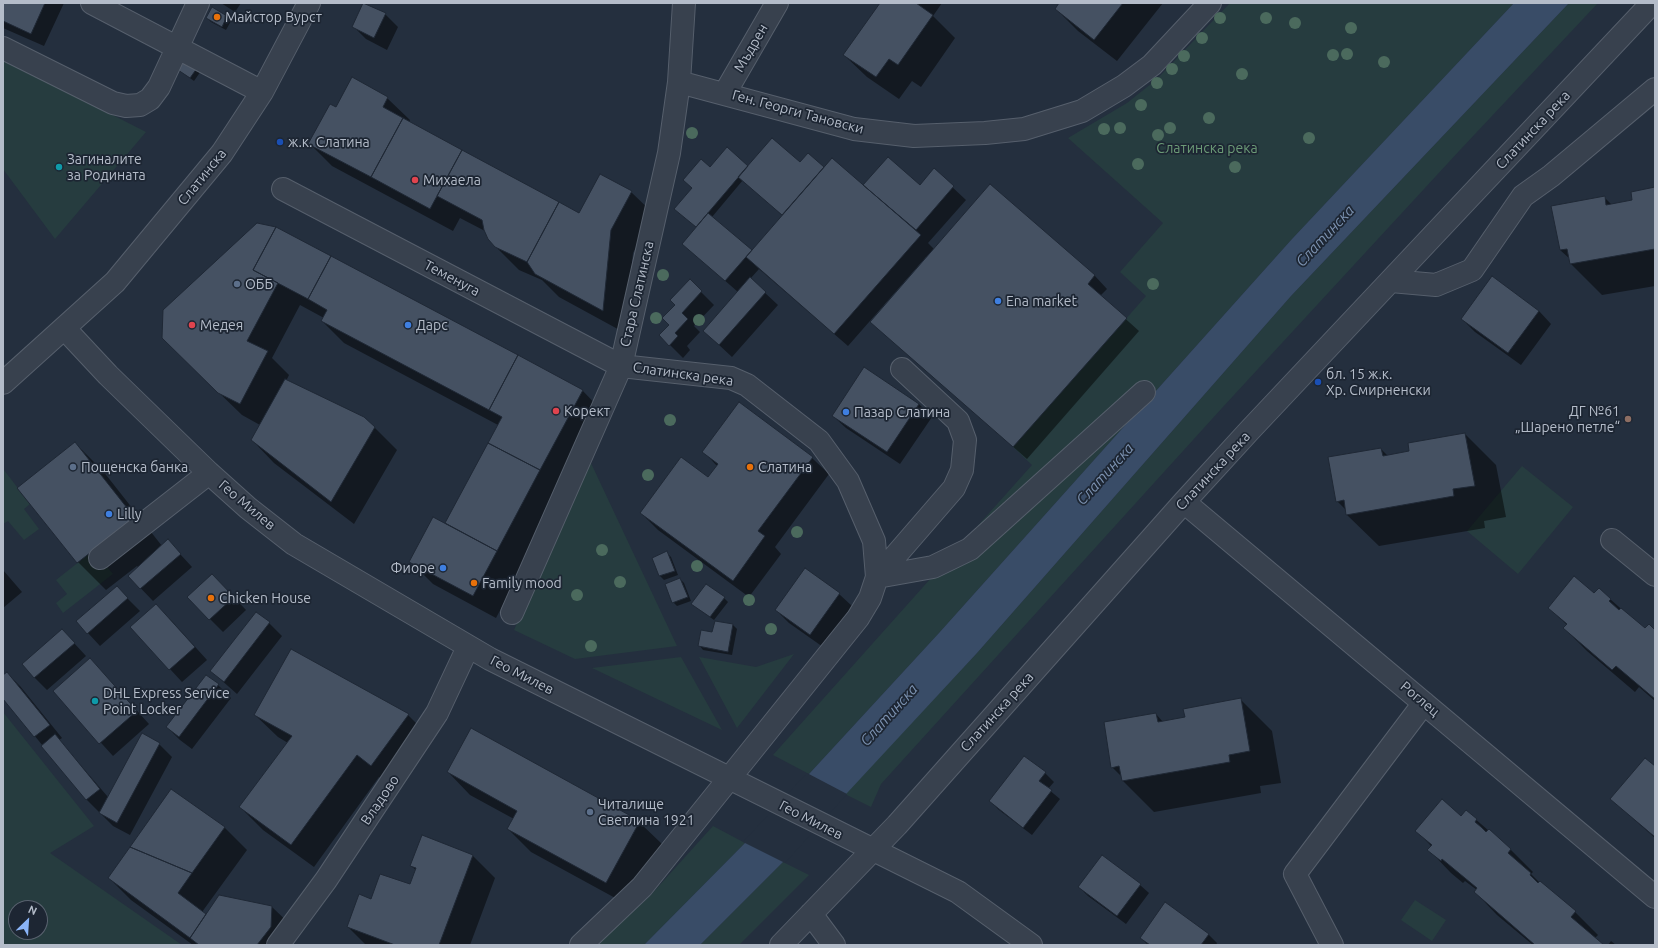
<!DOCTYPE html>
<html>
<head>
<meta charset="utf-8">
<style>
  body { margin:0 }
  #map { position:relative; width:1658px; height:948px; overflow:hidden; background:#242f3e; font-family:Ubuntu,sans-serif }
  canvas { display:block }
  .frame { position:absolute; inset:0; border:4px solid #b4bcc9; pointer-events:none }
  .north { position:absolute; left:8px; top:900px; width:40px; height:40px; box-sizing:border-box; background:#1d2633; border:1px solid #59626f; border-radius:50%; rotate:25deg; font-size:11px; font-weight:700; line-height:16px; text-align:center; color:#b4bcc9 }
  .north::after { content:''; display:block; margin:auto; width:14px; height:18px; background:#8ab4f8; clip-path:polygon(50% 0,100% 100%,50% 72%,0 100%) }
</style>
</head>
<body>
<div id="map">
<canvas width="1658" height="948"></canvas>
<div class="frame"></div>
<div class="north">N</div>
</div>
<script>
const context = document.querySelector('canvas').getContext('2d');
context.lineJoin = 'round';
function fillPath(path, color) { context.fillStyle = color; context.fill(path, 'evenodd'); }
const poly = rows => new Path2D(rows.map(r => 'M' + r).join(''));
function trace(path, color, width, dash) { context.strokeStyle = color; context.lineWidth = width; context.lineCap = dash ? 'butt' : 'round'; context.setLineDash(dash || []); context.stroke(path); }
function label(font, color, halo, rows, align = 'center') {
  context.font = font + ' Ubuntu,sans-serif'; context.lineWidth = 3.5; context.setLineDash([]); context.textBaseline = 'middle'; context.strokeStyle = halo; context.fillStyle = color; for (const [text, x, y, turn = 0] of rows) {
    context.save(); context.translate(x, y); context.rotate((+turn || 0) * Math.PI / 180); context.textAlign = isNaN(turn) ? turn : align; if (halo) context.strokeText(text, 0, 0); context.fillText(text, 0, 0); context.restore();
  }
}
fillPath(poly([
  [1230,3,1514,3,1292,239,939,633,809,774,773,755,1032,465,1013,447,1146,296,1120,272,1163,223,1068,138,1127,103,1156,80],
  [1569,3,1598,3,1460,150,1222,408,881,784,871,807,845,794,977,653,1291,296],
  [3,59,146,132,55,239,3,169],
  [590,461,677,646,575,659,514,630],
  [1522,466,1573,507,1518,574,1467,531],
  [4,470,30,504,24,509,39,529,24,540,8,521,3,524],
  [94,550,113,574,63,613,56,603,67,594,56,580],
  [794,654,737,728,699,657,756,667],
  [681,657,722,730,592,668],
  [3,712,94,826,50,853,182,945,3,945],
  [16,908,40,908,40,932,16,932],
  [713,826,745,843,644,945,596,945,649,897],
  [783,862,809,875,739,945,700,945],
  [1415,900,1446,920,1432,941,1401,920]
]), '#263c3f');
fillPath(poly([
  [1514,3,1569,3,1291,296,977,653,783,862,700,945,644,945,745,843,809,774,939,633,1292,239]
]), '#394c67');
fillPath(poly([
  [807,773,847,794,785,863,743,842]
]), '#242f3e');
fillPath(poly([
  [3,3,64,3,44,46,3,28],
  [221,3,241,3,235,12],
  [881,3,942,3,933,16,955,38,921,87,912,81,899,99,867,77,844,55],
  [1060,3,1163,3,1117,61,1078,31,1056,9],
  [212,8,231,21,226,30,211,22,207,18],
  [385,14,398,27,387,50,366,39,353,26],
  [199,64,203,68,194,81,183,73],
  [387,98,410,120,409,122,579,214,631,192,654,214,633,253,625,333,559,297,542,280,519,270,496,247,485,231,460,218,453,231,332,166,310,144,337,109],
  [808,154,824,169,863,186,920,186,934,170,966,200,928,243,935,250,990,186,1095,276,1107,289,1100,296,1139,331,1027,459,871,322,927,258,926,257,848,346,759,269,750,279,778,305,732,357,704,331,738,292,683,244,697,227,680,212,710,168,800,163],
  [743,180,783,216,752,251,712,217],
  [1655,188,1655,286,1602,295,1571,264,1570,259,1560,250,1604,197,1612,205,1633,201],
  [258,224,582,390,604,413,496,618,433,584,411,562,446,524,498,425,344,343,322,321,324,318,300,305,272,358,289,375,286,381,374,427,397,450,354,524,274,463,252,440,260,425,242,415,186,361],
  [690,281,714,305,694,326,700,332,687,346,690,350,683,358,660,335,670,325,676,305],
  [1539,311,1551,324,1521,365,1475,332,1462,319],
  [864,368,919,404,932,417,900,464,846,428,833,416],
  [1465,434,1496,465,1506,517,1484,521,1485,528,1379,546,1347,515,1347,511,1337,501,1381,449,1388,456,1410,452],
  [75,443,103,471,162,546,168,541,192,567,153,601,129,576,138,567,137,566,106,590,78,562,19,488],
  [704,452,812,458,829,474,775,547,781,554,749,597,658,530,641,513,708,478,717,466],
  [667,553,671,557,678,575,664,580,660,576,653,558],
  [3,570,22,592,3,608],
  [680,579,684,583,691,601,677,606,673,602],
  [116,587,140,611,100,646,88,633],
  [225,588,246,610,223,632,188,597],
  [839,594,852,606,823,647,789,623,776,610],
  [1594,595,1610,599,1645,630,1655,631,1655,701,1639,687,1635,692,1587,651,1564,628,1567,625,1549,608],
  [724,598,728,602,714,620,697,608],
  [169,618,207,660,182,682,170,669],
  [716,622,733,625,737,629,732,655,703,650,699,645,713,634],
  [269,623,282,636,237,694,211,671],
  [62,630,86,656,47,690,34,677],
  [90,659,149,724,113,756,54,691],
  [7,673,20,686,62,738,59,740,108,797,159,744,172,757,130,835,113,826,87,800,3,697,3,676],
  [218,685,231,698,192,749,180,740,167,727],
  [1240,699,1272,731,1281,783,1260,786,1261,793,1154,812,1123,781,1122,777,1112,767,1156,714,1163,722,1186,718],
  [255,715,408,715,430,737,394,787,379,777,314,867,263,830,240,807,288,743,278,737],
  [1655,768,1655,838,1611,799],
  [448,772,639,822,662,844,628,905,531,852,508,829,514,819,470,795],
  [1045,773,1054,782,1048,789,1060,799,1032,835,999,810,990,801],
  [171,790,225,828,247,850,202,912,206,915,220,896,272,907,295,929,293,945,193,945,131,900,109,878],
  [1466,811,1511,850,1533,872,1531,874,1540,883,1575,912,1598,935,1595,938,1602,945,1533,945,1497,915,1475,892,1477,890,1465,881,1463,883,1451,873,1429,850,1432,847,1416,830,1461,817],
  [422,837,473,856,495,878,470,945,366,945,348,927,371,900,410,886,416,870,411,866],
  [1140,885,1149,893,1126,924,1088,896,1079,887],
  [1166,904,1209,935,1217,943,1216,945,1148,945,1141,938],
  [1611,941,1616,945,1608,945]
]), '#0007');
const building = poly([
  [3,3,45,3,31,34,3,21,3,3],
  [363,3,386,13,374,38,352,27,363,3],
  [880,3,916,3,933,15,898,65,889,59,876,77,843,55,880,3],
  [1059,3,1123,3,1094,40,1055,9,1059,3],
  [212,7,227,16,222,27,206,18,212,7],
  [188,55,200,64,190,78,178,70,188,55],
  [352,77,388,97,383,107,403,118,371,177,308,144,330,104,336,107,352,77],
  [403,118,462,150,430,209,371,177,403,118],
  [772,138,800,162,808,153,824,167,782,215,738,177,772,138],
  [727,147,748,166,696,227,674,209,692,188,683,180,701,159,710,167,727,147],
  [462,150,559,202,527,262,495,247,488,239,484,230,482,220,437,196,462,150],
  [888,157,920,185,934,168,954,186,916,230,863,185,888,157],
  [832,158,921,235,834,334,746,257,832,158],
  [600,174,632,191,611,230,603,311,535,274,527,262,559,202,579,213,600,174],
  [990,184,1095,275,1088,284,1127,318,1013,447,870,322,990,184],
  [1655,187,1655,249,1570,264,1567,249,1560,250,1551,206,1605,196,1606,205,1632,200,1631,192,1655,187],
  [708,213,752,250,725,281,682,244,708,213],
  [257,223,276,227,253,270,278,283,247,341,268,351,240,404,218,393,162,338,163,310,257,223],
  [276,227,331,256,308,299,253,270,276,227],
  [331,256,518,355,489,410,321,321,327,310,308,299,331,256],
  [1492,276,1539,311,1508,353,1461,319,1492,276],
  [750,277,766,292,719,345,703,331,750,277],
  [690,279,702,291,682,313,688,319,675,333,678,336,669,346,659,335,669,325,662,318,675,305,670,300,690,279],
  [518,355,583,390,540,470,488,443,502,417,489,410,518,355],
  [864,367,919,404,887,452,832,416,864,367],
  [285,379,364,417,375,427,331,502,251,440,285,379],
  [739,402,813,457,758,531,765,536,733,581,640,513,681,457,708,477,718,464,702,452,739,402],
  [1465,433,1475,486,1453,489,1454,496,1346,515,1344,500,1336,502,1328,457,1381,448,1383,456,1409,451,1408,443,1465,433],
  [75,442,135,518,77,563,17,488,75,442],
  [488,443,540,470,497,551,445,523,488,443],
  [433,517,497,551,473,596,409,562,433,517],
  [168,539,181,554,140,589,128,576,168,539],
  [667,551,675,571,659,576,652,558,667,551],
  [805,568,840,593,810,635,775,610,805,568],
  [212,574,234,597,209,620,187,597,212,574],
  [1574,576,1594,593,1599,588,1611,599,1609,601,1619,610,1621,608,1645,628,1649,624,1655,630,1655,699,1616,666,1612,670,1563,628,1567,624,1548,608,1574,576],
  [680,578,688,597,672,603,665,584,680,578],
  [706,584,725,597,710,617,691,604,706,584],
  [117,586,128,598,87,634,76,621,117,586],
  [156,604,195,647,169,670,130,627,156,604],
  [256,612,270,622,224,682,210,671,256,612],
  [715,621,733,624,728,652,698,646,701,630,712,632,715,621],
  [62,629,75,643,34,678,22,664,62,629],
  [291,649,409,714,371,766,357,755,291,845,239,807,292,736,254,715,291,649],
  [90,658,137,711,99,744,53,691,90,658],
  [7,672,50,725,34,737,3,699,3,675,7,672],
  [206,675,219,684,179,737,166,727,206,675],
  [1241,698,1250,751,1229,755,1230,762,1122,781,1119,766,1111,768,1104,722,1156,713,1158,722,1185,717,1183,709,1241,698],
  [471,728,640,821,606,883,507,829,517,811,447,772,471,728],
  [142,733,160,743,117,823,99,813,142,733],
  [55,734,100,789,86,800,41,746,55,734],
  [1024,756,1046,772,1039,781,1052,790,1023,828,989,801,1024,756],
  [1645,758,1655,766,1655,837,1610,799,1645,758],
  [171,789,225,827,192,873,130,847,171,789],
  [1442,799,1461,816,1466,810,1477,819,1475,822,1481,827,1486,832,1489,829,1511,849,1508,853,1531,873,1530,875,1538,883,1540,881,1576,911,1571,917,1604,945,1535,945,1474,892,1477,888,1442,859,1441,861,1427,850,1432,845,1415,831,1442,799],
  [422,835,473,855,439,945,395,945,347,927,359,894,371,899,380,874,410,884,416,868,410,866,422,835],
  [130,847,192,873,178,893,206,914,190,938,108,878,130,847],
  [1102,855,1141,884,1117,916,1078,887,1102,855],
  [219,895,272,906,271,927,257,945,199,945,190,938,219,895],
  [1165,902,1209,934,1201,945,1150,945,1140,938,1165,902]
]);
fillPath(building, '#455162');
trace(building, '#1f2835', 1);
const minor = poly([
  [92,3,262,92],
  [3,48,113,103,126,106,140,105,150,99,159,87,198,3],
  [679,82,854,129,914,136,985,133,1024,129,1082,111,1124,86,1152,65,1210,3],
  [725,93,777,3],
  [283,189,621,366,731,378,747,385,819,441,848,481,874,541,877,577,870,598,858,618,642,887,581,945],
  [1391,281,1436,285,1472,270,1523,196,1551,176,1655,89],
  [65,329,108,375,209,473,248,508,294,544,490,659,958,892,1031,945],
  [3,383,115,282,222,153,262,92,309,3],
  [1184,502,1655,897],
  [1612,540,1655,575],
  [100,558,209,473],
  [877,577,933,567,970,549,1144,392],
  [877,577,954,488,962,470,965,440,958,421,902,369],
  [512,613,621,366,669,153,679,82,684,3],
  [811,914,834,945],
  [278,945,326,880,437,713,468,647],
  [781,945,897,825,1184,502,1249,431,1652,3],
  [1332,945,1295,874,1424,703]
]);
trace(minor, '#565f6c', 24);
trace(minor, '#38414e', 22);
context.fillStyle = '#4b6a5d';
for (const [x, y] of [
  [1220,18],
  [1266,18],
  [1295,23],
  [1351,28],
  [1202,38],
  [1347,54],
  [1333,55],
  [1184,56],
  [1384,62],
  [1172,69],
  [1242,74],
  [1157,83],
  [1141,105],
  [1209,118],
  [1120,128],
  [1170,128],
  [1104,129],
  [692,133],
  [1158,135],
  [1309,138],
  [1138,164],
  [1235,167],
  [663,275],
  [1153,284],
  [656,318],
  [699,320],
  [670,420],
  [648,475],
  [797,532],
  [602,550],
  [697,566],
  [620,582],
  [577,595],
  [749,600],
  [771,629],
  [591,646]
]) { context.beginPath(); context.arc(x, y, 6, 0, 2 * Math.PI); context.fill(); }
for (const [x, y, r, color] of [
  [217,17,4,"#e8710a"],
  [280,142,4,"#1a4fb4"],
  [59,167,4,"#0f9aa8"],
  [415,180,4,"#e0444e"],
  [237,284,4,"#5c6f8a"],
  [998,301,4,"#3f7fe0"],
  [192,325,4,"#e0444e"],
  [408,325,4,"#3f7fe0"],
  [1318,382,4,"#1a4fb4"],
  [556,411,4,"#e0444e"],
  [846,412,4,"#3f7fe0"],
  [1628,419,4,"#8d6e63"],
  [73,467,4,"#5c6f8a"],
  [750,467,4,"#e8710a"],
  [109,514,4,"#3f7fe0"],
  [443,568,4,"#3f7fe0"],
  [474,583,4,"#e8710a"],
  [211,598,4,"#e8710a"],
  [95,701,4,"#0f9aa8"],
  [590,812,4,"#5c6f8a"]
]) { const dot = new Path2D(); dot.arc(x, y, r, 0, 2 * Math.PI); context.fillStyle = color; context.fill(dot); trace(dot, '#1d2633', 1.5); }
label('14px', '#b4bcc9', '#1d2633', [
  ["Майстор Вурст",225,17],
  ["ж.к. Слатина",288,142],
  ["Загиналите",67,159],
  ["за Родината",67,175],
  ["Михаела",423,180],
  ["ОББ",245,284],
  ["Ena market",1006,301],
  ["Медея",200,325],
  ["Дарс",416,325],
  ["бл. 15 ж.к.",1326,374],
  ["Хр. Смирненски",1326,390],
  ["Корект",564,411],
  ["ДГ №61",1620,411,"right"],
  ["„Шарено петле“",1620,427,"right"],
  ["Пазар Слатина",854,412],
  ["Пощенска банка",81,467],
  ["Слатина",758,467],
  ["Lilly",117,514],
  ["Фиоре",435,568,"right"],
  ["Family mood",482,583],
  ["Chicken House",219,598],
  ["DHL Express Service",103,693],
  ["Point Locker",103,709],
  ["Читалище",598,804],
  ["Светлина 1921",598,820]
], 'left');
label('14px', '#b4bcc9', '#1d2633', [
  ["Мъдрен",751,48,-60],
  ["Ген. Георги Тановски",798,112,15],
  ["Слатинска река",1533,130,-47],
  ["Слатинска",202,177,-51],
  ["Теменуга",452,278,28],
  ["Стара Слатинска",637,294,-77],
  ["Слатинска река",683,374,8],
  ["Слатинска река",1213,471,-47],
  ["Гео Милев",247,505,40],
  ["Гео Милев",522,675,27],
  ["Роглец",1420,699,40],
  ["Слатинска река",997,712,-48],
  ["Владово",380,800,-56],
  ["Гео Милев",811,820,27]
]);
label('14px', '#6b9a76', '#1d2633', [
  ["Слатинска река",1207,148]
]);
label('italic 15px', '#7c92b1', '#1d2633', [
  ["Слатинска",1325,236,-47],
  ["Слатинска",1105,474,-48],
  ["Слатинска",889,715,-48]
]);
</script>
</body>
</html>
